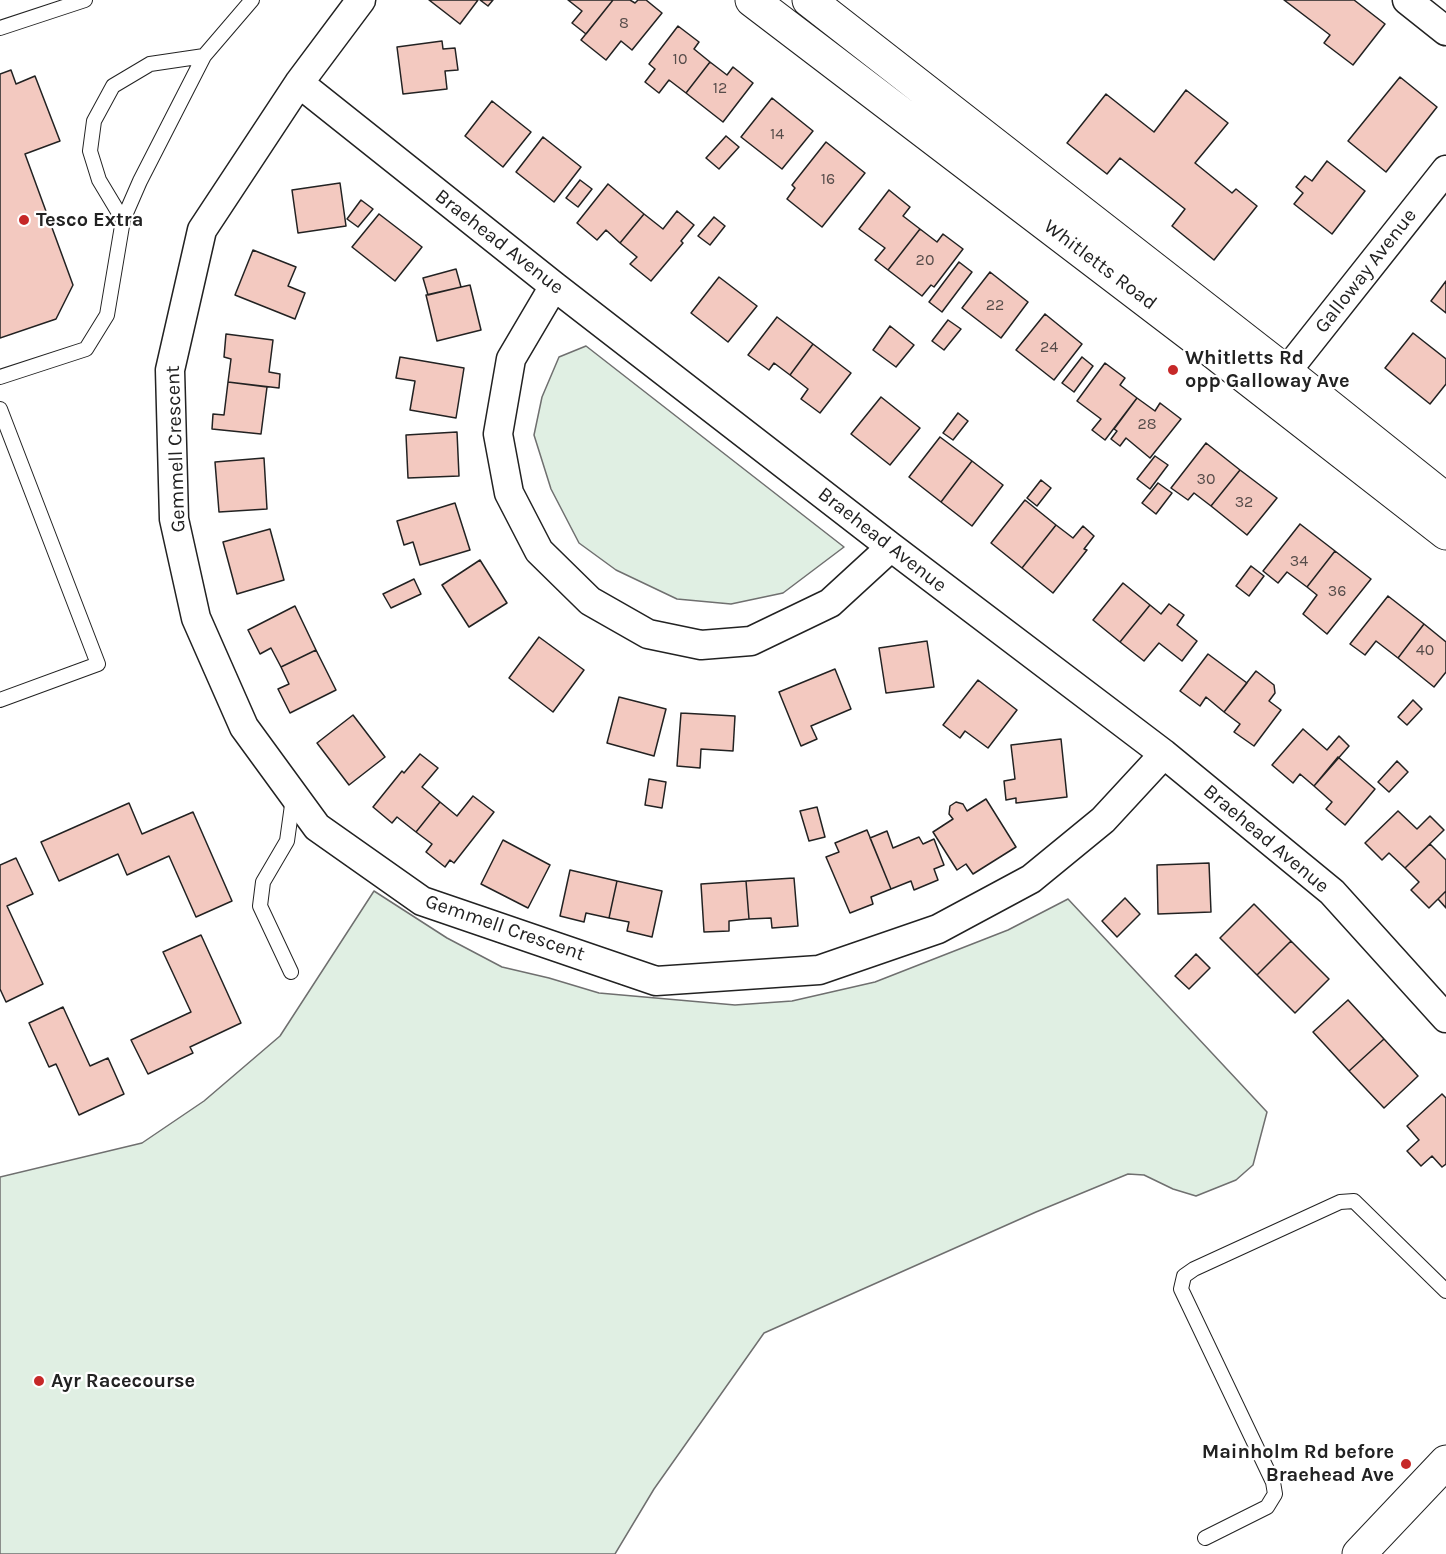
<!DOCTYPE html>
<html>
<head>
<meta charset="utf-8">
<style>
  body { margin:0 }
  canvas { display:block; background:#fff }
</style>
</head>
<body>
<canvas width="1446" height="1554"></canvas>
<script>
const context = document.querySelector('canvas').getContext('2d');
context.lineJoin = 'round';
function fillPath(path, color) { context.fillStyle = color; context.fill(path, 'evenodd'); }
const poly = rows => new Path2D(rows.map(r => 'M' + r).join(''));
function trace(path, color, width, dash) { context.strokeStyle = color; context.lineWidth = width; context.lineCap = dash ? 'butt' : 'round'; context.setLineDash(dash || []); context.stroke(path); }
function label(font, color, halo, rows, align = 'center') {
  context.font = font + ' Karla,sans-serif'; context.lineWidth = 4.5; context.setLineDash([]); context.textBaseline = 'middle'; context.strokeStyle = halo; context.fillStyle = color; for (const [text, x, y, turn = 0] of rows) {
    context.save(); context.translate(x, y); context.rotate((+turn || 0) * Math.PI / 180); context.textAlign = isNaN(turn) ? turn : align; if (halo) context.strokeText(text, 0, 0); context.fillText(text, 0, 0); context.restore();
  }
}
const green = poly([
  [586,346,844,547,783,593,731,604,677,599,616,570,579,543,551,489,534,435,542,397,559,357,586,346],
  [374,891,447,938,502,967,549,978,599,993,735,1005,792,1001,875,982,1008,930,1068,899,1267,1112,1253,1165,1236,1180,1196,1196,1173,1189,1144,1175,1128,1174,1036,1212,764,1333,654,1489,615,1554,0,1554,0,1177,142,1143,204,1101,280,1036,374,891]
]);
fillPath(green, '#e0efe3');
trace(green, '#6f6f6f', 1.5);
const building = poly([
  [429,0,478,0,460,24,429,0],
  [480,0,493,0,488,6,480,0],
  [568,0,613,0,586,34,572,23,582,11,568,0],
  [613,0,630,0,635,3,638,0,646,0,662,13,632,50,621,41,606,60,581,40,613,0],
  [1284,0,1354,0,1385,24,1353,65,1324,43,1330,35,1284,0],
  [678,26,699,42,694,49,710,62,686,93,669,80,659,93,645,82,655,69,649,64,678,26],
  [442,41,443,49,455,48,458,70,445,71,447,89,403,94,397,47,442,41],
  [710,62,727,75,733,67,753,83,723,122,686,93,710,62],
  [11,70,16,84,35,76,60,141,25,154,73,285,56,319,0,338,0,74,11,70],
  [1400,77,1437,107,1386,172,1348,141,1400,77],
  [1186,90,1228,123,1195,163,1232,193,1236,189,1257,206,1214,260,1172,226,1185,209,1120,158,1107,174,1067,143,1106,94,1154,132,1186,90],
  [772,98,813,131,782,169,741,137,772,98],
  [492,101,531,132,503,167,465,136,492,101],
  [726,136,739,147,719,169,706,158,726,136],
  [543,137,581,167,554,202,516,172,543,137],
  [826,142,865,173,822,227,787,199,795,188,792,185,826,142],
  [1327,161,1365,191,1332,234,1294,204,1303,193,1296,187,1305,176,1312,181,1327,161],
  [580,180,592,189,578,207,566,198,580,180],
  [340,183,346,226,298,233,292,190,340,183],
  [608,184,644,214,620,243,606,230,597,240,577,223,608,184],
  [889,190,910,207,903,216,920,229,888,270,875,260,885,248,859,229,889,190],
  [361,200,373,209,358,227,347,219,361,200],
  [677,211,694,225,681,241,683,243,651,281,630,264,637,257,620,243,644,214,663,229,677,211],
  [379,214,422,247,395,281,352,247,379,214],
  [714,217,725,226,710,245,698,236,714,217],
  [920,229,937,242,943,234,963,249,934,287,931,285,922,296,888,270,920,229],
  [253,250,296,267,288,286,305,293,295,319,235,295,253,250],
  [959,262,972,272,942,312,929,302,959,262],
  [456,269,461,287,428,295,423,278,456,269],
  [990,272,1028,302,1001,338,962,308,990,272],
  [719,277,757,306,728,342,691,313,719,277],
  [1446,281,1446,313,1431,301,1446,281],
  [470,285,481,330,437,341,426,295,470,285],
  [1045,314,1082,344,1054,380,1016,350,1045,314],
  [777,317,813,344,790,375,774,363,769,370,748,355,777,317],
  [948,320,961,329,944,350,932,341,948,320],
  [890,326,914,345,896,367,873,350,890,326],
  [1413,333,1446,359,1446,384,1430,404,1385,368,1413,333],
  [226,334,273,340,269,372,280,374,279,388,228,382,231,359,224,357,226,334],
  [813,344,851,373,820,413,801,399,808,389,790,375,813,344],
  [400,357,464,368,456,418,410,410,415,381,396,378,400,357],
  [1082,357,1093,366,1074,392,1062,383,1082,357],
  [1105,363,1125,378,1120,385,1137,398,1105,440,1092,430,1101,419,1077,401,1105,363],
  [228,382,267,387,261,434,212,429,213,414,224,415,228,382],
  [881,397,920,428,890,465,851,434,881,397],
  [1137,398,1155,411,1160,403,1181,419,1150,458,1126,438,1120,446,1111,439,1117,431,1114,429,1137,398],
  [958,413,968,421,953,440,943,433,958,413],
  [457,432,459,476,408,478,406,435,457,432],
  [940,437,972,461,941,502,909,477,940,437],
  [1206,443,1240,470,1211,506,1194,493,1188,500,1171,488,1206,443],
  [1155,456,1168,465,1150,489,1137,479,1155,456],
  [264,458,267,509,219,512,215,462,264,458],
  [972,461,1003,485,972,526,941,502,972,461],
  [1240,470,1277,498,1247,535,1211,506,1240,470],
  [1041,480,1051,488,1037,506,1027,498,1041,480],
  [1158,483,1172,493,1156,514,1142,503,1158,483],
  [1025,500,1056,525,1022,568,991,543,1025,500],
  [455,503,470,550,420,565,413,542,404,545,397,521,455,503],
  [1300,524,1335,551,1307,587,1287,572,1278,583,1263,571,1300,524],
  [1056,525,1073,538,1083,526,1094,536,1084,549,1087,550,1053,593,1022,568,1056,525],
  [270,529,284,580,237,594,223,542,270,529],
  [1335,551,1371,579,1327,634,1303,614,1317,595,1307,587,1335,551],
  [480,560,507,603,469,627,442,585,480,560],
  [1251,566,1264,576,1249,596,1236,586,1251,566],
  [414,579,421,594,391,608,383,594,414,579],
  [1123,583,1150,605,1120,642,1093,620,1123,583],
  [1388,596,1424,624,1398,658,1376,641,1365,655,1350,644,1388,596],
  [1169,604,1184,615,1177,625,1197,641,1182,661,1159,643,1144,661,1120,642,1150,605,1161,614,1169,604],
  [295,606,316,650,281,667,271,648,260,654,248,630,295,606],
  [1424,624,1446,642,1446,672,1434,687,1398,658,1424,624],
  [539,637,584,670,553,712,509,678,539,637],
  [927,641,934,687,886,693,879,648,927,641],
  [316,650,336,690,290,713,278,689,289,684,281,667,316,650],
  [1208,654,1247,683,1224,712,1206,697,1200,706,1180,691,1208,654],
  [835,669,851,709,811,726,817,739,801,746,779,692,835,669],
  [1256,671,1274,685,1275,693,1269,701,1281,710,1254,746,1234,732,1240,724,1224,712,1256,671],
  [978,680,1017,710,988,748,965,731,960,738,943,725,978,680],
  [619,697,666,709,654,756,607,743,619,697],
  [1413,700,1422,709,1407,725,1398,717,1413,700],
  [681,713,735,716,733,751,701,749,700,768,677,766,681,713],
  [353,715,385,757,349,785,317,743,353,715],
  [1303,729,1327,750,1339,736,1349,746,1314,786,1300,774,1293,783,1272,765,1303,729],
  [1061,739,1067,797,1016,803,1016,798,1006,800,1004,781,1015,779,1011,745,1061,739],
  [420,754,438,768,422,787,440,802,416,832,397,817,392,823,373,807,402,771,404,773,420,754],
  [1338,757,1375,789,1345,825,1326,809,1332,802,1314,786,1338,757],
  [1397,761,1408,772,1389,792,1378,782,1397,761],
  [649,779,666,782,662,808,645,805,649,779],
  [473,796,494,812,454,863,450,860,445,867,426,852,432,844,416,832,440,802,457,816,473,796],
  [986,799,1016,847,973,874,966,864,957,870,933,832,953,819,949,814,950,806,956,802,963,804,967,811,986,799],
  [129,803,142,834,193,812,232,901,196,917,169,856,127,875,118,854,59,881,41,842,129,803],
  [817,807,825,837,809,841,800,811,817,807],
  [1398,811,1417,829,1430,816,1444,830,1405,868,1389,853,1382,860,1365,843,1398,811],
  [867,830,891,889,871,897,873,904,850,913,826,857,839,852,835,843,867,830],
  [887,831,893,848,919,837,923,844,934,839,944,865,934,869,938,880,914,890,911,881,891,889,870,838,887,831],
  [503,840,550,865,528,908,481,884,503,840],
  [1430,844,1446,860,1446,891,1429,908,1411,890,1419,882,1405,868,1430,844],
  [16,858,33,894,7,906,43,984,6,1002,0,989,0,865,16,858],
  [1209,863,1211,912,1158,914,1157,865,1209,863],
  [570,870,617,881,609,918,586,913,584,922,560,916,570,870],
  [794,878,798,926,772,928,771,918,749,919,746,881,794,878],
  [617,881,662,891,652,937,627,931,629,922,609,918,617,881],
  [746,881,749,919,729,921,729,931,704,932,701,884,746,881],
  [1446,891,1446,908,1438,899,1446,891],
  [1125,898,1140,914,1117,937,1102,921,1125,898],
  [1254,904,1291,941,1257,975,1220,938,1254,904],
  [201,935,241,1023,190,1047,193,1053,148,1074,131,1040,191,1012,163,952,201,935],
  [1291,941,1329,979,1295,1013,1257,975,1291,941],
  [1196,954,1210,968,1189,989,1175,976,1196,954],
  [1348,1000,1384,1039,1349,1071,1313,1032,1348,1000],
  [63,1007,90,1066,108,1058,124,1094,79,1115,56,1064,49,1067,29,1023,63,1007],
  [1384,1039,1418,1076,1384,1108,1349,1071,1384,1039],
  [1442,1094,1446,1098,1446,1164,1442,1167,1432,1156,1421,1166,1407,1151,1419,1140,1407,1126,1442,1094]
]);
fillPath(building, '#f3c9c0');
trace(building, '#222', 1.5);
const lane = poly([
  [0,28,85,0],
  [123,220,99,180,90,151,94,121,113,86,150,64,204,56],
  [0,377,86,349,107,315,123,220,140,181,204,56,252,0],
  [0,409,98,664,0,700],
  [291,972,260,906,263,882,287,841,293,798],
  [1205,1538,1267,1507,1275,1494,1273,1482,1181,1289,1184,1276,1194,1269,1340,1202,1354,1201,1446,1291]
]);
const street = poly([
  [361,0,299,83,202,230,170,370,174,519,196,618,244,727,317,827,422,901,656,981,819,970,938,929,1031,879,1103,820,1164,754],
  [1407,0,1446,31],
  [299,83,554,286,891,547,1164,754,1332,892,1446,1018],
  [554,286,511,359,498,434,509,493,539,551,590,601,648,634,701,645,751,641,830,603,891,547],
  [1286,372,1446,170]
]);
const secondary = poly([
  [1359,1554,1446,1462]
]);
const primary = poly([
  [752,0,1215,353,1446,533],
  [809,0,1286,372,1446,500]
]);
trace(lane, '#222', 16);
trace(street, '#222', 31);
trace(secondary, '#222', 35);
trace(primary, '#222', 35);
trace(lane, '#fff', 14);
trace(street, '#fff', 28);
trace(secondary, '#fff', 33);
trace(primary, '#fff', 33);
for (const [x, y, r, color] of [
  [24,220,6,"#c62828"],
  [1173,370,6,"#c62828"],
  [39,1381,6,"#c62828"],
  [1406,1464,6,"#c62828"]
]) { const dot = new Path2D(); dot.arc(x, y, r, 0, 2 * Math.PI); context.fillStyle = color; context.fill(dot); trace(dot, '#fff', 2); }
label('16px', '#564c4a', null, [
  ["8",624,23],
  ["10",680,59],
  ["12",720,88],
  ["14",777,134],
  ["16",828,179],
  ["20",925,260],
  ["22",995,305],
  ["24",1049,347],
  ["28",1147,424],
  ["30",1206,479],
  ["32",1244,502],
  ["34",1299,561],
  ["36",1337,591],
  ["40",1425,650]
]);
label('bold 20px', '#222', '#fff', [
  ["Tesco Extra",36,220],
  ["Whitletts Rd",1185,358],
  ["opp Galloway Ave",1185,381],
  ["Ayr Racecourse",51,1381],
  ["Mainholm Rd before",1394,1452,"right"],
  ["Braehead Ave",1394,1475,"right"]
], 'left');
label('20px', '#222', '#fff', [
  ["Braehead Avenue",499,242,38],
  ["Whitletts Road",1100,265,37],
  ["Galloway Avenue",1366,271,-52],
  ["Gemmell Crescent",176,449,-92],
  ["Braehead Avenue",882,540,38],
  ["Braehead Avenue",1266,839,40],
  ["Gemmell Crescent",505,928,19]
]);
</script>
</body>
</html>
